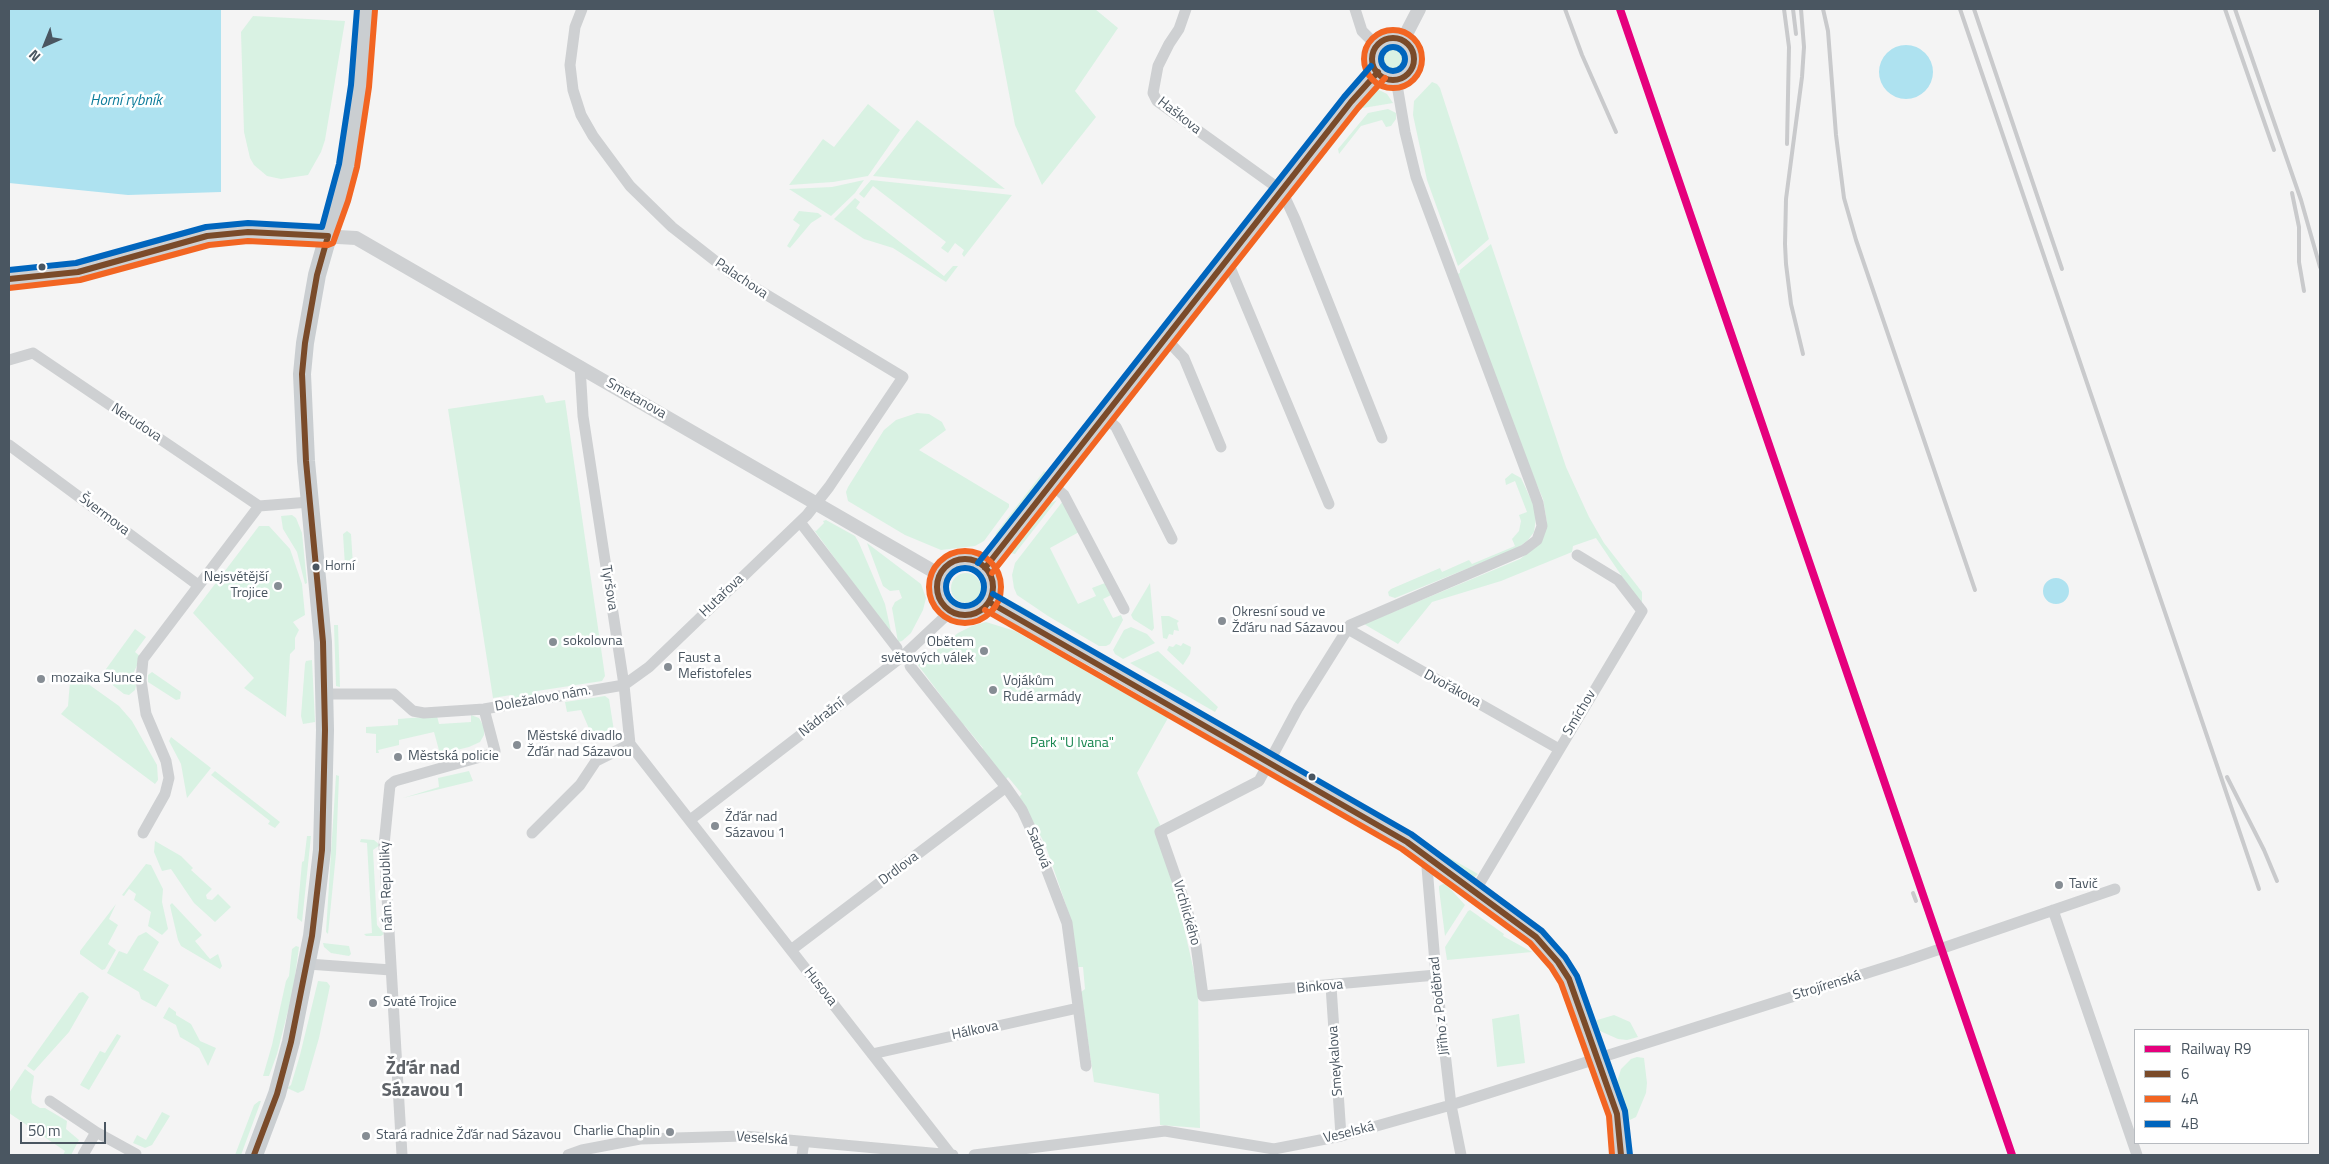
<!DOCTYPE html>
<html>
<head>
<meta charset="utf-8">
<style>
  body { margin:0 }
  #map { position:relative; width:2329px; height:1164px; overflow:hidden; background:#f4f4f4; font-family:"Titillium Web",sans-serif }
  canvas { display:block }
  .frame { position:absolute; inset:0; border:10px solid #4a5661; pointer-events:none }
  .legend { position:absolute; left:2134px; top:1029px; width:175px; height:115px; box-sizing:border-box; background:#fff; border:1px solid #b7bbc0; margin:0; padding:6px 9px; list-style:none; font-size:15px; color:#4a5661 }
  .legend li { display:flex; align-items:center; gap:10px; height:25px }
  .legend b { width:25px; border:1px solid #b7bbc0 }
  .north { position:absolute; left:20px; top:20px; width:50px; height:50px; -webkit-text-stroke:4px #fff; paint-order:stroke; rotate:224deg; font-size:14px; font-weight:700; line-height:20px; text-align:center; color:#4a5661 }
  .north::after { content:''; display:block; margin:auto; width:18px; height:22px; background:#4a5661; clip-path:polygon(50% 0,100% 100%,50% 72%,0 100%) }
  .scale { position:absolute; left:20px; top:1122px; width:86px; height:22px; box-sizing:border-box; border:2px solid #4a5661; border-top:0; padding-left:6px; font-size:15px; line-height:18px; white-space:nowrap; color:#4a5661; -webkit-text-stroke:4px #fff; paint-order:stroke }
</style>
</head>
<body>
<div id="map">
<canvas width="2329" height="1164"></canvas>
<div class="frame"></div>
<ul class="legend">
<li><b style="height:6px;background:#e5007d"></b>Railway R9</li>
<li><b style="height:6px;background:#7a4b2a"></b>6</li>
<li><b style="height:6px;background:#f26522"></b>4A</li>
<li><b style="height:6px;background:#0065bd"></b>4B</li>
</ul>
<div class="north">N</div>
<div class="scale">50 m</div>
</div>
<script>
const context = document.querySelector('canvas').getContext('2d');
context.lineJoin = 'round';
function fillPath(path, color) { context.fillStyle = color; context.fill(path, 'evenodd'); }
const poly = rows => new Path2D(rows.map(r => 'M' + r).join(''));
function trace(path, color, width, dash) { context.strokeStyle = color; context.lineWidth = width; context.lineCap = dash ? 'butt' : 'round'; context.setLineDash(dash || []); context.stroke(path); }
function label(font, color, halo, rows, align = 'center') {
  context.font = font + ' "Titillium Web",sans-serif'; context.lineWidth = 5; context.setLineDash([]); context.textBaseline = 'middle'; context.strokeStyle = halo; context.fillStyle = color; for (const [text, x, y, turn = 0] of rows) {
    context.save(); context.translate(x, y); context.rotate((+turn || 0) * Math.PI / 180); context.textAlign = isNaN(turn) ? turn : align; if (halo) context.strokeText(text, 0, 0); context.fillText(text, 0, 0); context.restore();
  }
}
fillPath(poly([
  [993,9,1095,9,1118,28,1075,91,1096,117,1042,185,1015,125],
  [253,16,345,21,325,140,321,152,308,175,281,179,267,176,254,165,250,158,244,132,241,32],
  '1380 60a13 13 0 1 1 26 0a13 13 0 1 1-26 0Z',
  [1432,82,1437,84,1440,88,1489,239,1458,266,1427,180,1413,115,1414,101],
  [1379,90,1387,94,1393,103,1363,108,1358,104,1366,95],
  [868,104,900,130,868,176,833,182,789,185,823,139,834,147],
  [1388,109,1396,113,1396,119,1391,126,1386,127,1382,120,1361,126,1339,154,1338,149,1368,113],
  [917,120,1005,189,873,176],
  [864,180,855,193,831,216,789,189,832,187],
  [871,180,1012,195,964,257,962,254,964,250,955,243,948,253,941,248,946,242,873,186,864,198,859,194],
  [855,198,860,202,856,208,944,276,953,266,958,266,946,282,893,248,864,239,834,219],
  [799,211,818,213,822,216,811,223,790,248,787,246,800,225,793,220],
  [1491,244,1566,467,1589,517,1604,543,1642,592,1642,606,1596,538,1573,546,1572,552,1501,581,1432,602,1398,644,1364,624,1520,559,1538,545,1547,523,1543,499,1526,460,1457,274,1460,273,1460,270],
  [543,395,546,403,565,400,605,676,602,681,537,691,534,695,515,699,511,695,493,698,448,409],
  [917,413,929,414,942,422,946,430,919,450,1009,504,1009,507,984,541,975,546,941,550,905,535,848,501,846,492,848,487,884,430,896,420],
  [1044,471,1047,473,1019,508,1020,513,995,539,996,533],
  [1512,473,1521,478,1534,506,1536,518,1534,532,1528,540,1518,548,1395,598,1389,596,1388,592,1391,589,1440,568,1442,572,1469,560,1472,564,1515,546,1512,539,1519,531,1521,521,1519,515,1527,512,1515,481,1506,485,1505,479],
  [1057,500,1017,551,1015,554,1010,553,1029,525,1047,505],
  [1063,501,1079,532,1050,548,1078,604,1096,596,1092,588,1105,583,1111,595,1103,599,1113,618,1121,615,1123,620,1110,644,1106,646,1099,646,1048,616,1017,595,1014,588,1012,575,1015,563],
  [292,515,296,518,302,533,307,583,305,584,297,552,283,529,281,516],
  [826,520,855,536,859,543,885,604,892,636,814,530,816,531,824,523,823,521],
  [259,526,269,526,290,549,302,584,305,615,293,622,299,630,295,638,295,649,290,654,286,717,244,688,254,678,193,613],
  [347,531,351,534,353,565,349,570,345,566,343,534],
  [867,543,921,584,926,598,923,610,911,633,902,641,898,642,892,608,895,602,902,598,899,590,890,591,883,586],
  '951 588a15 15 0 1 1 30 0a15 15 0 1 1-30 0Z',
  [1150,583,1154,628,1152,631,1133,619,1131,615],
  [1020,605,1048,623,1266,748,1263,750,1259,749,1045,627,1018,607],
  [1161,616,1169,616,1179,621,1177,623,1179,631,1174,630,1173,635,1169,634,1167,639,1163,638],
  [986,622,1015,631,1168,718,1137,773,1161,827,1198,989,1200,1128,1160,1125,1159,1094,1094,1082,1081,992,1085,989,1083,967,1078,967,1068,911,1045,844,1019,797,1022,794,1008,777,1006,779,981,750,983,748,965,726,963,725,918,665,958,633,972,626],
  [334,625,338,625,340,687,336,686],
  [1131,627,1147,634,1155,643,1123,659,1115,654,1113,650,1124,630],
  [135,629,146,637,135,652,141,657,133,674,136,686,135,690,129,695,124,694,101,676],
  [1183,643,1191,647,1190,654,1183,665,1167,650,1169,646,1173,647,1176,644,1181,646],
  [1158,651,1218,707,1215,712,1130,663],
  [312,660,315,722,303,724,301,716,305,664,306,661],
  [152,672,181,692,180,699,176,700,148,682,148,675],
  [77,676,119,706,132,721,157,765,158,780,155,784,61,714,68,706,70,681,73,677],
  [605,696,609,699,614,731,611,736,594,740,581,710,567,712,565,702],
  [471,715,479,718,484,727,484,735,480,742,469,747,440,754,434,732,399,740,399,745,378,750,379,753,376,753,376,734,366,733,366,727,398,725,398,719,437,716,439,724,471,722],
  [171,737,211,768,187,798,181,764,169,741],
  [215,771,280,822,275,828,268,824,270,821,211,775],
  [469,771,473,781,403,798,439,787,438,778],
  [336,775,339,776,336,854,328,934,326,932],
  [307,836,311,836,302,922,297,918,302,862,304,861],
  [1413,837,1478,874,1475,877,1467,876,1412,839],
  [361,839,374,840,380,845,373,850,377,925,384,934,381,936,366,936,364,934,372,933,367,843,360,842],
  [155,841,181,856,193,868,191,870,212,889,206,895,207,899,212,900,218,894,231,907,215,922,194,903,171,869,162,871,154,852],
  [146,864,151,865,163,889,162,902,168,929,162,935,148,926,151,912,134,900,136,894,129,889,124,896,122,895],
  [1445,883,1465,905,1445,936,1439,889,1439,886],
  [172,903,202,935,195,941,210,959,218,954,222,966,220,969,181,946,178,940,171,910,170,905],
  [116,904,109,919,118,925,108,944,116,950,105,969,102,970,80,954,80,951],
  [1470,910,1504,934,1503,936,1532,952,1447,960,1445,947,1468,911],
  [146,932,159,942,143,970,169,985,156,1007,141,999,139,992,107,973,119,951,127,954,138,936],
  [323,943,349,946,351,954,349,956,331,953,324,947],
  [296,946,299,947,293,991,277,1054,269,1076,263,1076,272,1045,286,981,289,976,292,949],
  [318,981,327,982,330,986,319,1038,304,1090,298,1093,287,1088,291,1085,300,1055],
  [83,992,89,997,69,1032,34,1071,27,1066,79,993],
  [169,1007,176,1012,176,1015,191,1024,200,1041,216,1048,208,1066,199,1048,180,1037,176,1025,163,1018],
  [1519,1014,1525,1063,1497,1067,1492,1019],
  [1614,1015,1630,1022,1638,1037,1627,1040,1618,1039,1600,1031,1594,1024,1594,1021],
  [117,1034,121,1036,89,1090,80,1085,100,1051,105,1053],
  [1637,1057,1644,1058,1647,1083,1646,1093,1636,1117,1630,1120,1624,1114,1617,1082,1621,1069,1631,1059],
  [25,1069,34,1076,31,1097,32,1103,40,1108,45,1108,67,1121,66,1129,79,1140,71,1155,63,1155,65,1151,9,1113,9,1093],
  [259,1101,261,1101,241,1155,235,1155,254,1105],
  [162,1112,170,1116,152,1145,145,1148,133,1143,137,1135,146,1140]
]), '#d9f2e3');
fillPath(poly([
  [9,9,221,9,221,192,128,195,9,183],
  '1879 72a27 27 0 1 1 54 0a27 27 0 1 1-54 0Z',
  '2043 591a13 13 0 1 1 26 0a13 13 0 1 1-26 0Z'
]), '#aee2f0');
trace(poly([
  [1186,9,1179,29,1169,44,1158,66,1153,93,1157,101,1282,191,1295,219,1382,438],
  [1355,9,1362,31,1377,46],
  [1396,79,1405,132,1416,177,1538,503,1542,526,1537,540,1524,550,1350,625,1298,708,1259,781,1160,832,1187,909,1196,945,1203,996,1436,975],
  [1227,260,1329,504],
  [1166,339,1184,358,1221,447],
  [9,360,33,353,259,506],
  [580,366,583,416,624,685,630,744,951,1155],
  [1105,417,1116,427,1172,539],
  [9,445,198,585],
  [1052,485,1064,495,1124,609],
  [259,506,310,502],
  [800,522,897,648],
  [1346,628,1559,749],
  [910,666,1006,787,1022,810,1033,834,1067,923,1086,1066],
  [324,694,394,694,413,711,424,713,484,709,624,685,649,667,807,515,829,487,903,377,732,274,672,227,630,186,593,136,581,115,573,90,570,65,575,27,582,9],
  [690,820,903,656,951,611],
  [143,833,165,794,169,778,166,761,146,714,141,680,143,659,259,506],
  [532,833,580,785,596,761,630,744],
  [1426,855,1436,975,1451,1105,1461,1155],
  [1475,891,1642,611,1618,580,1577,555],
  [2053,910,2137,1155],
  [791,950,1006,787],
  [308,964,391,970],
  [1331,986,1341,1136],
  [872,1054,1078,1008],
  [50,1101,96,1132,136,1154],
  [83,1155,96,1132],
  [402,1155,384,845,390,785,395,781,491,754,495,751,484,709],
  [568,1155,582,1150,640,1139,744,1136,953,1155],
  [802,1155,804,1142],
  [974,1155,1165,1131,1274,1149,1341,1136,1451,1105,1905,961,2115,889]
]), '#ced0d2', 11);
trace(poly([
  '1372 59a21 21 0 1 1 42 0a21 21 0 1 1-42 0Z',
  [1403,40,1419,9],
  [9,279,44,277,78,272,207,236,248,232,356,238,940,575],
  '937 587a28 28 0 1 1 56 0a28 28 0 1 1-56 0Z',
  [985,568,1351,102,1378,72],
  [989,602,1098,663,1407,842,1536,937,1558,962,1569,979,1584,1018,1617,1114,1620,1130,1621,1155]
]), '#ced0d2', 14);
trace(poly([
  [254,1155,277,1094,291,1042,312,936,322,850,325,730,323,642,306,461,302,374,305,343,317,275,348,166,360,86,366,9]
]), '#caced1', 18);
trace(poly([
  [1565,9,1582,55,1616,132],
  [1784,9,1789,47,1787,144],
  [1793,9,1796,34],
  [1801,9,1804,47,1802,77,1786,199,1785,244,1786,264,1791,304,1803,354],
  [1823,9,1828,31,1836,135,1844,198,1856,240,1975,590],
  [1960,9,2259,889],
  [1974,9,2062,269],
  [2225,9,2274,150],
  [2235,9,2301,200,2320,267],
  [2292,193,2299,227,2299,262,2304,291],
  [2227,777,2264,850,2277,881],
  [1913,893,1916,901]
]), '#c9cacc', 4);
trace(poly([
  '1372 59a21 21 0 1 1 42 0a21 21 0 1 1-42 0Z',
  [9,279,78,272,207,236,248,232,328,236,317,275,305,343,302,374,306,461,323,642,325,730,322,850,312,936,291,1042,277,1094,254,1155],
  '937 587a28 28 0 1 1 56 0a28 28 0 1 1-56 0Z',
  [985,568,1351,102,1378,72],
  [989,602,1407,842,1536,937,1558,962,1569,979,1617,1114,1621,1155]
]), '#7a4b2a', 6);
trace(poly([
  '1364 59a29 29 0 1 1 58 0a29 29 0 1 1-58 0Z',
  [9,288,80,280,209,245,248,241,328,245,333,243,348,201,357,167,369,87,375,10],
  '929 587a36 36 0 1 1 72 0a36 36 0 1 1-72 0Z',
  [992,573,1358,108,1385,78],
  [985,610,1402,849,1530,943,1551,967,1561,983,1609,1116,1612,1155]
]), '#f26522', 6);
trace(poly([
  '1381 59a12 12 0 1 1 24 0a12 12 0 1 1-24 0Z',
  [9,270,76,263,206,227,248,223,322,227,339,164,351,85,357,9],
  [978,563,1344,97,1371,66],
  '946 587a19 19 0 1 1 38 0a19 19 0 1 1-38 0Z',
  [993,594,1411,834,1542,931,1565,957,1577,976,1625,1111,1630,1155]
]), '#0065bd', 6);
trace(poly([
  [1620,9,2012,1155]
]), '#e5007d', 8);
for (const [x, y, r, color] of [
  [42,267,4.5,"#4a5661"],
  [316,567,4.5,"#4a5661"],
  [278,586,5,"#868d94"],
  [1222,621,5,"#868d94"],
  [553,642,5,"#868d94"],
  [984,651,5,"#868d94"],
  [668,667,5,"#868d94"],
  [41,679,5,"#868d94"],
  [993,690,5,"#868d94"],
  [517,745,5,"#868d94"],
  [398,757,5,"#868d94"],
  [1312,777,4.5,"#4a5661"],
  [715,826,5,"#868d94"],
  [2059,885,5,"#868d94"],
  [373,1003,5,"#868d94"],
  [670,1132,5,"#868d94"],
  [366,1136,5,"#868d94"]
]) { const dot = new Path2D(); dot.arc(x, y, r, 0, 2 * Math.PI); context.fillStyle = color; context.fill(dot); trace(dot, '#fff', 2); }
label('13px', '#4a5661', '#fff', [
  ["Horní",325,567]
], 'left');
label('14px', '#4a5661', '#fff', [
  ["Haškova",1179,116,38],
  ["Palachova",741,279,34],
  ["Smetanova",636,399,30],
  ["Nerudova",136,423,34],
  ["Švermova",104,515,37],
  ["Tyršova",609,588,81],
  ["Hutařova",722,596,-44],
  ["Dvořákova",1452,689,29],
  ["Doležalovo nám.",543,699,-10],
  ["Smíchov",1580,713,-59],
  ["Nádražní",822,718,-38],
  ["Sadová",1038,848,68],
  ["Drdlova",899,869,-37],
  ["nám. Republiky",387,886,-92],
  ["Vrchlického",1186,913,74],
  ["Strojírenská",1827,986,-17],
  ["Husova",820,987,52],
  ["Binkova",1320,987,-5],
  ["Jiřího z Poděbrad",1440,1006,-96],
  ["Hálkova",975,1031,-12],
  ["Smeykalova",1336,1061,-94],
  ["Veselská",1349,1133,-14],
  ["Veselská",762,1139,4]
]);
label('14px', '#4a5661', '#fff', [
  ["Nejsvětější",268,578,"right"],
  ["Trojice",268,594,"right"],
  ["Okresní soud ve",1232,613],
  ["Žďáru nad Sázavou",1232,629],
  ["sokolovna",563,642],
  ["Obětem",974,643,"right"],
  ["světových válek",974,659,"right"],
  ["Faust a",678,659],
  ["Mefistofeles",678,675],
  ["mozaika Slunce",51,679],
  ["Vojákům",1003,682],
  ["Rudé armády",1003,698],
  ["Městské divadlo",527,737],
  ["Žďár nad Sázavou",527,753],
  ["Městská policie",408,757],
  ["Žďár nad",725,818],
  ["Sázavou 1",725,834],
  ["Tavič",2069,885],
  ["Svaté Trojice",383,1003],
  ["Charlie Chaplin",660,1132,"right"],
  ["Stará radnice Žďár nad Sázavou",376,1136]
], 'left');
label('14px', '#17864f', '#fff', [
  ["Park \"U Ivana\"",1072,744]
]);
label('italic 15px', '#0c7c9b', '#fff', [
  ["Horní rybník",126,101]
]);
label('bold 19px', '#5f6368', '#fff', [
  ["Žďár nad",423,1069],
  ["Sázavou 1",423,1091]
]);
</script>
</body>
</html>
